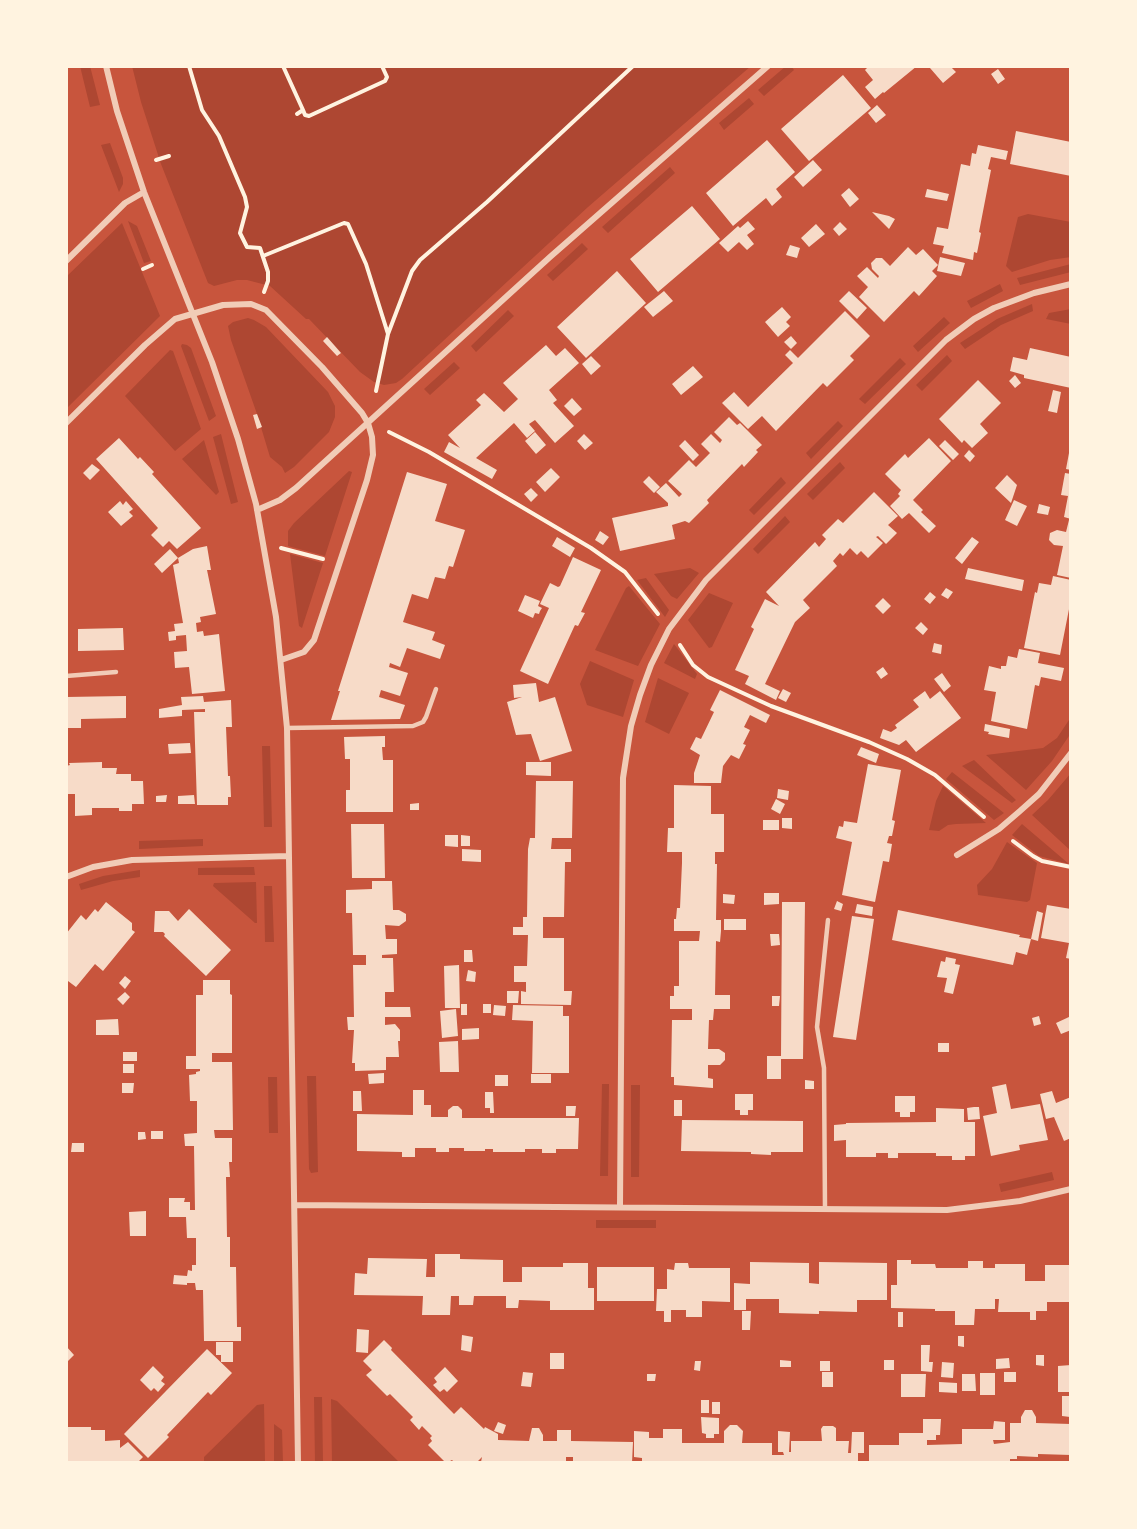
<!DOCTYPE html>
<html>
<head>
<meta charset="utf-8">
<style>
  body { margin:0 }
  #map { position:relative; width:1137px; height:1529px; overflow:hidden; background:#c8553d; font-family:Merriweather,serif }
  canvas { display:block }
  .frame { position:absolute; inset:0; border:68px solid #fff3e0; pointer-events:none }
</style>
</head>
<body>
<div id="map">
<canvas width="1137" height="1529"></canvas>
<div class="frame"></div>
</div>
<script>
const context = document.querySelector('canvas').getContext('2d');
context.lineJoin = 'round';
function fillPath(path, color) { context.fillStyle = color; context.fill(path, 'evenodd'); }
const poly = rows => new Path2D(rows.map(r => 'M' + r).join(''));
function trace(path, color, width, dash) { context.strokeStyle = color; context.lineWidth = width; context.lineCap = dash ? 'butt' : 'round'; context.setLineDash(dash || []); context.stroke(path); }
fillPath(poly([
  [80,66,90,66,100,105,90,107],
  [132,66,751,66,588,207,402,379,396,383,384,385,374,382,360,372,309,319,306,319,270,286,247,280,237,280,214,286,208,283,161,164,141,102],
  [786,66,791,66,794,70,764,96,758,90],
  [749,98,754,104,724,130,719,123],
  [110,143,123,178,123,184,119,192,101,145],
  [670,167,675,173,608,233,602,227],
  [1028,214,1071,222,1071,257,1050,260,1012,272,1006,266,1018,217],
  [128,221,137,226,151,261,144,263],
  [122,223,160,316,66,409,66,277],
  [582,243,588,249,553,281,547,275],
  [1071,264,1071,272,1020,285,1017,278],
  [1000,284,1003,291,971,308,967,301],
  [1032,304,1033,311,1001,325,965,349,960,343,997,319],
  [1071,309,1071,324,1046,319,1049,313],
  [508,310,514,316,476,352,471,346],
  [944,317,950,323,918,352,913,346],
  [248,318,254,320,266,327,328,392,335,406,335,417,329,432,294,467,285,473,282,467,270,457,257,414,231,340,228,326,233,322],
  [182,344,187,345,191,348,216,416,209,421,181,346],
  [170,350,173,351,201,429,175,451,125,396],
  [947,355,952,361,922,391,916,385],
  [900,358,906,364,865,404,859,399],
  [454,362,460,368,430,395,424,389],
  [838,421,843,426,811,459,806,453],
  [221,434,238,502,231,504,213,437],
  [204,440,219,492,216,495,182,459],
  [840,462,845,468,813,500,807,494],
  [349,471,352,472,325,556,288,546,288,531,294,523],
  [781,477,786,483,754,515,749,510],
  [785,516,790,522,758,554,753,549],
  [290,554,323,563,302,628,299,626],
  [690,568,699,573,677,599,671,596,654,574],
  [646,578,669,610,665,617,637,580],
  [629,586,660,624,638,666,595,650,626,588],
  [709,593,733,603,712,647,709,648,688,620],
  [674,644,697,674,695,679,664,663],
  [590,661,634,680,623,717,587,705,580,684],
  [658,678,689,693,669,734,645,722],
  [1071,717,1071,733,1052,761,1026,790,986,755,1043,748,1057,738],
  [262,746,270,746,272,827,264,827],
  [974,760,1016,800,1012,803,962,766],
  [952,772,1004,813,994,820,946,779],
  [1071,773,1071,851,1032,815,1048,800],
  [943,786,986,823,956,824,948,825,939,831,929,830,936,801],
  [1022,824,1069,864,1039,856,1012,835],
  [203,839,203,846,139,849,139,841],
  [1007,842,1037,863,1030,900,1027,902,978,895,977,885,992,869],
  [254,867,255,875,198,875,198,868],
  [140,870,140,877,113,881,81,890,79,884,103,876],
  [256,882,257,923,255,923,213,886,214,883],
  [264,886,272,886,274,942,265,942],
  [307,1076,316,1076,318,1172,311,1173,309,1169],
  [268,1077,277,1077,278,1133,269,1133],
  [602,1084,609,1084,608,1176,600,1176],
  [631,1085,640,1085,639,1177,631,1177],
  [1052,1172,1054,1180,1001,1192,999,1184],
  [596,1220,656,1220,656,1228,596,1228],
  [314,1397,322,1397,323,1463,315,1463],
  [331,1399,337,1401,400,1463,332,1463],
  [264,1404,265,1463,204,1463,204,1457,257,1405],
  [274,1424,282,1430,283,1463,274,1463]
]), '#ae4732');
fillPath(poly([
  [869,66,917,66,884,93,883,92,875,99,865,87,873,80,865,70],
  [932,66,950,66,956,72,943,83,930,68],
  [998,69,1005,79,998,84,991,74],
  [843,75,871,108,809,161,781,129],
  [877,105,886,115,876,123,868,113],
  [1016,131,1071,142,1071,176,1010,164],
  [767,140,795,172,776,189,782,197,772,206,766,198,733,226,706,193],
  [978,145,1008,151,1006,160,991,157,988,169,991,170,979,232,981,233,977,253,974,252,973,260,942,253,944,246,933,244,937,227,948,229,961,164,970,166,972,153,976,154],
  [813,160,822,170,803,187,794,177],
  [849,188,859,199,850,207,841,195],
  [927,189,949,194,947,201,925,197],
  [692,206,720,239,658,292,630,259],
  [872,212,889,216,895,219,889,229],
  [748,221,755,229,747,235,754,244,747,250,739,242,728,252,719,243,738,226,740,228],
  [840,222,847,229,839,236,833,229],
  [816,224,825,234,809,247,801,238],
  [790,245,800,248,797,258,786,255],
  [908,247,916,255,923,249,938,265,932,271,937,276,919,296,914,291,884,322,859,297,868,287,857,276,867,267,878,278,879,276,872,269,871,263,876,258,882,258,890,266],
  [940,257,965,263,961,276,937,271],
  [617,271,646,303,586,358,557,327],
  [664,291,673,301,653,317,644,307],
  [849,291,867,308,857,319,839,301],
  [782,307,791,317,786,322,790,326,778,337,765,322],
  [845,311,870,336,850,356,854,360,827,387,823,383,776,431,762,416,748,429,722,403,734,392,748,407,793,363,785,355,790,350,798,358],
  [791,336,797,343,791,349,784,342],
  [327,337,341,353,337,356,323,341],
  [546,345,556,356,565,348,579,363,549,390,557,400,553,403,574,426,555,443,535,420,529,424,535,431,527,438,514,423,476,458,497,470,492,479,444,452,449,442,460,448,448,435,481,405,476,400,484,393,504,412,518,399,503,383],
  [1030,348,1071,357,1071,388,1024,378,1024,375,1010,371,1013,357,1027,360],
  [591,356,601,366,591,375,582,364],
  [693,366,703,377,681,395,672,384],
  [1015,375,1021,383,1015,388,1009,381],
  [978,380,1001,403,980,424,988,433,972,448,964,440,962,443,939,419],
  [1053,390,1061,392,1057,413,1048,411],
  [572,398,582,409,574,416,564,406],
  [257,414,262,427,257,429,253,415],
  [729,417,737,425,740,423,762,445,756,450,758,452,744,467,742,464,707,500,709,503,689,523,685,521,672,525,675,539,620,551,612,518,668,506,668,503,656,492,666,483,679,497,682,494,668,481,689,460,696,467,710,453,701,444,711,434,720,443,722,440,714,432],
  [535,432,546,445,536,454,525,441],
  [584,434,593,443,585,450,577,441],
  [119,438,138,459,140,457,154,472,152,474,201,528,177,549,169,541,163,547,151,535,158,528,96,459],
  [929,438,951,461,913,500,923,510,921,512,936,526,929,533,909,513,902,519,890,506,900,496,898,494,901,490,885,474,905,454,908,458],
  [685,440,699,455,693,461,679,446],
  [945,440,959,454,953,460,939,446],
  [969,450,975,456,970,462,964,456],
  [1069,453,1071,453,1071,470,1066,469],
  [92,464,100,470,90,480,83,473],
  [551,468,560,477,545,492,536,482],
  [407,472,447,484,435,521,465,530,453,567,449,566,445,579,435,577,428,599,412,594,403,622,435,632,432,640,445,645,440,659,407,648,400,667,390,663,389,667,408,673,400,696,381,690,379,697,405,705,400,719,331,720,340,691,338,691],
  [1065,473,1071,474,1071,519,1064,517,1068,496,1061,495],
  [1007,475,1017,485,1011,503,995,488],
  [649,476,660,487,654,493,643,482],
  [531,488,538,495,531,502,524,494],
  [874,492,898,516,888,525,897,533,886,544,878,536,876,537,883,543,868,558,861,551,857,555,850,548,843,556,840,553,833,561,837,566,803,600,810,608,795,622,765,684,780,691,776,700,745,684,749,676,735,670,754,629,751,627,765,599,779,606,766,592,815,542,819,547,826,539,822,535,838,519,843,523],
  [1014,500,1027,506,1017,526,1005,520],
  [120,501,123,505,126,501,133,509,129,512,133,516,121,526,108,512],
  [1039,504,1050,507,1048,515,1037,513],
  [1069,520,1071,520,1071,578,1057,575,1063,546,1054,545,1049,540,1050,533,1057,530,1066,532],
  [600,531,609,537,603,545,595,540],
  [557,537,575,548,570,557,552,546],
  [972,537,979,542,962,564,955,558],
  [207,546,211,570,207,570,216,614,200,617,201,622,196,623,197,632,203,631,204,636,219,634,225,691,192,694,189,667,175,668,174,652,187,651,186,635,176,636,176,640,169,641,168,632,175,631,174,624,183,623,173,565,179,563,178,558,193,549],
  [170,549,178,558,162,573,154,564],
  [573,557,601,570,581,612,585,613,578,626,575,625,574,627,548,684,520,671,549,608,540,604,550,583,558,587,560,586],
  [968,568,1024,580,1022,591,965,579],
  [1053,576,1071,580,1071,599,1060,655,1024,648,1035,592,1037,593,1039,583,1051,585],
  [946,588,953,592,948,599,941,595],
  [930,592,936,597,930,604,924,599],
  [525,595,540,601,538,606,542,608,540,611,539,614,535,613,533,618,518,611],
  [883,598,891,606,883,614,875,606],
  [921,622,928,629,923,635,915,628],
  [123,628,124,650,78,651,78,629],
  [934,643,942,645,941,654,932,652],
  [1019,649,1040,653,1038,663,1064,668,1061,681,1041,677,1039,686,1035,685,1027,729,991,721,996,692,984,690,989,666,1001,669,1001,666,1006,666,1008,656,1017,658],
  [883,667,888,674,881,679,876,672],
  [942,673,951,686,944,692,934,679],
  [536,683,539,702,555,697,572,751,540,761,531,734,516,735,507,702,522,697,514,698,513,685],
  [783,689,791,693,786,702,778,698],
  [720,690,770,715,766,723,750,715,744,727,750,730,743,744,746,745,739,759,731,755,723,766,721,783,694,783,694,773,700,755,690,749,696,737,701,739,714,712,710,710],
  [925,691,930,699,940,691,961,718,916,752,906,740,899,745,880,738,883,729,891,732,897,728,895,725,919,707,913,700],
  [126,696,126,718,81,719,81,728,66,728,66,697],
  [203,696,204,702,231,700,232,727,226,727,228,776,230,776,231,797,228,797,228,805,197,805,194,712,205,712,205,709,182,710,182,716,159,718,159,709,182,705,181,697],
  [985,724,1010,729,1009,738,988,734,989,732,984,731],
  [385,736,385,747,382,747,383,760,393,760,393,812,346,812,346,790,350,790,350,759,345,759,344,737],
  [190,743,191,753,169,754,168,744],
  [861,747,879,754,876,763,857,755],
  [102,762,102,768,117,768,116,774,131,774,131,781,143,781,144,804,132,804,132,811,119,811,119,808,92,808,92,815,75,816,75,794,66,794,66,766,70,765,69,763],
  [526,762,551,762,551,776,526,775],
  [868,764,901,770,892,820,895,821,892,836,889,836,887,843,892,844,889,862,883,861,875,902,842,895,852,842,836,838,839,826,843,827,844,821,857,823],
  [536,781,573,781,572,838,552,838,551,849,571,849,571,862,565,862,564,917,543,917,543,938,564,938,564,991,572,991,571,1005,521,1004,521,991,526,992,526,982,514,982,514,966,527,966,528,935,513,935,513,927,523,927,523,917,527,917,528,849,530,838,535,838],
  [674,785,711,786,711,814,724,814,724,852,715,852,715,864,717,864,716,920,721,920,721,931,720,942,716,941,715,995,730,995,730,1009,714,1009,713,1020,709,1020,708,1049,719,1049,725,1053,725,1060,720,1065,708,1065,708,1078,713,1079,713,1088,674,1085,674,1077,671,1077,672,1020,692,1020,692,1009,670,1009,670,996,674,996,674,986,679,986,679,941,699,941,700,931,674,931,674,919,676,919,677,908,680,908,682,863,682,852,667,852,668,828,674,828],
  [778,789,789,791,788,800,777,798],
  [167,795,166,802,156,802,156,796],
  [194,795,195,804,178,804,178,796],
  [776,799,785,804,780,814,771,809],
  [419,803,419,810,410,810,410,804],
  [782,818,792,818,792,829,782,828],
  [763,820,779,820,779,830,763,830],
  [351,824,384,824,385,878,352,878],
  [445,835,458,835,458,847,445,846],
  [461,835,470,836,470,846,461,846],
  [462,849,481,850,481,862,462,861],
  [372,881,392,881,393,910,399,910,406,914,406,921,399,926,385,925,386,939,397,939,397,954,382,955,382,958,393,958,394,992,385,992,385,1007,410,1007,411,1017,385,1017,385,1025,395,1024,400,1030,400,1041,398,1041,399,1057,386,1057,386,1070,355,1071,355,1063,352,1063,354,1030,348,1030,347,1017,354,1017,353,965,366,965,366,955,353,955,352,913,346,913,346,890,372,889],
  [764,893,779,893,779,904,764,905],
  [723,894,735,895,734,904,723,903],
  [837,901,843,904,841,911,834,909],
  [106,902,132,923,132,930,135,932,103,971,95,964,76,987,68,981,66,983,66,934,81,915,86,920,95,909,98,912],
  [782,902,805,902,803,1059,781,1059,781,1079,767,1079,767,1056,781,1056],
  [857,904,873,907,872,916,855,913],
  [1047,905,1071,909,1071,959,1066,958,1069,943,1041,938],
  [189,909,231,950,206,976,164,936,165,934,163,932,154,932,155,911,169,911,178,921],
  [898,910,1020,935,1019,937,1031,939,1037,911,1043,913,1038,941,1031,939,1027,955,1016,952,1013,965,892,940],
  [852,916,874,919,856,1040,833,1037],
  [724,919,746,919,746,930,724,930],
  [770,934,779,934,780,945,771,946],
  [464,950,472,950,473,962,464,962],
  [946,957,956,959,955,964,960,965,953,994,944,992,947,978,937,977,941,961,945,962],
  [459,965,460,1008,445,1008,444,966],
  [468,970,476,972,475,982,466,981],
  [125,976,131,981,125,989,119,983],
  [203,980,230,980,230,994,232,995,232,1053,212,1053,212,1062,232,1062,233,1130,214,1130,215,1138,232,1138,232,1162,229,1162,230,1177,226,1177,227,1237,230,1237,230,1267,236,1267,237,1327,241,1327,241,1341,204,1341,203,1290,196,1290,195,1283,187,1283,187,1285,173,1284,174,1275,187,1276,188,1270,192,1271,192,1265,196,1265,196,1238,187,1238,186,1217,169,1217,169,1198,185,1198,184,1202,190,1202,190,1210,195,1210,194,1146,185,1146,184,1134,197,1133,197,1101,190,1101,189,1075,196,1074,196,1072,200,1071,200,1069,186,1069,186,1056,196,1056,196,995,203,995],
  [507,991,519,991,518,1003,507,1003],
  [125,992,130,997,123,1005,117,999],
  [772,996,780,996,779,1006,772,1006],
  [461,1004,467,1004,467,1015,461,1015],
  [483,1004,491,1004,491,1013,483,1013],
  [494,1005,506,1006,505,1016,493,1015],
  [513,1005,563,1006,563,1016,569,1016,569,1073,532,1073,533,1021,512,1020],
  [456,1009,458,1036,442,1038,440,1011],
  [1039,1016,1041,1024,1034,1026,1032,1018],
  [1069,1017,1071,1030,1061,1034,1056,1023],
  [118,1019,119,1035,96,1035,96,1020],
  [479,1028,479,1039,462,1040,462,1029],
  [458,1041,459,1072,440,1072,439,1042],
  [938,1043,949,1043,949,1052,938,1052],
  [123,1052,137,1052,137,1061,123,1061],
  [123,1064,134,1064,134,1073,123,1073],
  [384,1073,384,1083,369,1084,368,1074],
  [531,1074,551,1074,551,1083,531,1083],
  [495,1075,508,1075,508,1086,495,1086],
  [805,1080,814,1081,814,1089,805,1089],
  [122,1083,134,1083,133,1093,122,1093],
  [1006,1084,1011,1109,1040,1104,1048,1140,1019,1145,1020,1150,991,1156,983,1116,997,1113,992,1087],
  [413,1090,424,1090,424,1105,431,1105,431,1117,448,1117,448,1110,453,1106,458,1106,462,1110,462,1118,579,1118,578,1149,556,1149,556,1153,542,1153,542,1149,525,1149,525,1152,493,1152,493,1149,485,1149,485,1151,464,1151,464,1148,449,1148,449,1152,436,1152,436,1148,415,1148,415,1157,402,1157,402,1152,357,1151,357,1114,413,1115],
  [353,1091,361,1091,362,1111,353,1111],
  [1052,1091,1056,1103,1071,1097,1071,1138,1064,1141,1054,1117,1046,1119,1040,1094],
  [485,1092,493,1092,494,1113,490,1113,490,1108,485,1108],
  [735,1094,753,1094,753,1110,748,1110,748,1115,740,1115,740,1110,735,1110],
  [895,1096,915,1096,915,1112,910,1112,910,1117,900,1117,900,1112,895,1112],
  [674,1100,682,1100,682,1116,674,1116],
  [566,1106,576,1106,575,1116,566,1116],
  [974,1107,979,1107,980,1119,968,1120,967,1108],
  [936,1108,964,1109,964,1122,975,1122,975,1156,965,1156,965,1160,952,1160,952,1156,936,1156,936,1153,898,1153,898,1158,888,1158,888,1153,876,1153,876,1157,846,1157,846,1140,834,1141,834,1125,846,1124,846,1123,936,1122],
  [682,1120,803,1121,803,1152,771,1152,771,1155,751,1154,751,1152,681,1151],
  [151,1131,163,1131,163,1139,151,1139],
  [138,1132,145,1132,146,1139,138,1140],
  [72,1143,84,1143,84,1152,71,1152],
  [146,1211,146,1236,130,1236,129,1212],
  [435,1254,460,1254,460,1259,503,1260,503,1282,522,1282,522,1267,563,1267,563,1263,588,1263,588,1288,594,1288,594,1310,550,1310,550,1301,519,1300,518,1308,506,1308,506,1296,474,1296,473,1305,459,1305,459,1296,451,1296,450,1315,422,1315,423,1296,354,1295,355,1273,367,1274,368,1258,427,1259,426,1277,435,1277],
  [897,1260,911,1260,911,1264,935,1264,936,1268,968,1268,968,1261,983,1261,983,1268,995,1268,995,1264,1025,1264,1025,1281,1045,1281,1045,1265,1071,1265,1071,1302,1047,1302,1047,1311,1036,1311,1036,1320,1030,1320,1030,1312,998,1312,999,1299,995,1299,995,1309,975,1309,974,1325,955,1325,955,1311,935,1311,935,1309,891,1308,891,1285,897,1285],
  [750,1262,809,1263,809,1283,819,1284,819,1262,887,1263,887,1300,857,1300,857,1312,819,1311,819,1314,779,1313,779,1299,746,1299,746,1310,734,1310,734,1283,750,1284],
  [675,1263,688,1263,689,1268,730,1268,730,1302,702,1301,702,1317,686,1317,686,1310,671,1310,671,1322,664,1322,664,1311,656,1311,657,1289,667,1289,667,1269,674,1270],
  [597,1267,654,1267,654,1301,597,1301],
  [742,1311,751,1311,750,1330,742,1330],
  [898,1312,903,1312,903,1327,898,1327],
  [357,1329,369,1330,368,1353,356,1352],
  [462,1335,473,1337,471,1352,461,1350],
  [958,1336,964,1336,964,1347,958,1346],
  [384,1340,392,1348,391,1350,454,1414,461,1407,484,1429,485,1427,498,1434,498,1440,529,1441,532,1428,539,1428,543,1435,543,1441,557,1441,557,1430,571,1430,571,1441,633,1442,632,1463,573,1463,573,1457,566,1457,566,1463,498,1463,481,1462,482,1457,476,1463,455,1463,452,1460,446,1463,428,1445,432,1441,430,1438,432,1436,422,1426,419,1430,410,1420,413,1417,390,1394,387,1396,366,1375,372,1370,363,1361],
  [216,1342,233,1342,233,1362,221,1362,221,1355,216,1355],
  [921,1345,930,1345,929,1362,933,1362,932,1372,921,1371],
  [66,1346,74,1355,66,1363],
  [207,1349,232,1373,211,1395,208,1392,167,1435,169,1437,148,1458,124,1434],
  [550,1353,564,1353,564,1369,550,1369],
  [1036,1355,1044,1355,1044,1366,1036,1365],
  [1009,1358,1010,1368,996,1369,996,1359],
  [780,1360,791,1361,791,1367,780,1367],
  [884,1360,894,1360,894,1370,884,1370],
  [695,1361,701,1361,700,1371,694,1370],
  [820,1361,830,1361,830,1371,820,1371],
  [942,1362,954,1363,953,1378,941,1377],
  [1071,1365,1071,1392,1058,1392,1058,1366],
  [153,1366,164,1377,161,1381,165,1384,158,1392,154,1388,151,1391,140,1380],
  [445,1367,458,1381,447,1392,444,1389,440,1392,433,1385,437,1382,434,1378],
  [523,1372,533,1373,531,1387,521,1386],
  [822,1372,833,1372,833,1387,822,1387],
  [1004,1372,1016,1372,1016,1382,1004,1382],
  [980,1373,995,1373,995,1395,980,1395],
  [647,1374,656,1374,655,1381,647,1381],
  [901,1374,926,1374,925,1397,901,1397],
  [962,1374,975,1374,976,1391,962,1391],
  [939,1382,957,1383,957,1393,939,1392],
  [1062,1396,1071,1396,1070,1417,1062,1416],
  [701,1400,709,1400,709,1413,701,1413],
  [712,1402,720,1402,720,1414,712,1414],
  [1025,1410,1032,1410,1036,1417,1036,1423,1071,1424,1071,1455,1038,1454,1038,1457,1017,1456,1017,1459,1010,1459,1010,1463,869,1463,869,1445,899,1445,899,1433,923,1433,923,1419,941,1419,940,1435,936,1435,936,1440,927,1440,927,1445,962,1444,962,1429,993,1429,994,1421,1005,1422,1005,1440,993,1440,994,1444,1010,1442,1010,1423,1021,1423,1021,1417],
  [701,1417,719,1418,719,1434,714,1434,714,1438,706,1438,706,1434,702,1433],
  [498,1422,506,1425,503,1434,494,1431],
  [730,1425,737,1425,743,1431,742,1443,772,1443,772,1455,784,1455,783,1452,778,1452,778,1431,790,1432,789,1452,791,1452,791,1441,822,1441,821,1429,823,1426,833,1426,836,1428,836,1441,849,1441,848,1453,851,1453,852,1432,864,1432,864,1453,858,1453,858,1463,642,1463,642,1458,634,1457,634,1431,649,1432,649,1438,663,1438,663,1429,682,1429,682,1443,724,1443,724,1431],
  [66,1427,91,1427,91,1430,105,1430,105,1441,120,1440,120,1448,128,1442,143,1457,137,1463,66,1463]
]), '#f7dbc8');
trace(poly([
  [189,66,202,110,219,136,245,197,247,207,240,233,247,247,260,248,268,272,268,281,264,292],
  [283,66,303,110,297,114],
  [303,110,305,115,309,116,385,81,387,77,382,66],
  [156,160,169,156],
  [263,256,344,223,348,224,366,264,388,334,412,271,420,260,487,202,633,66],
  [143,269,152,265],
  [376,391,388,334],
  [389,432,429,452,591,548,625,572,658,614],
  [281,548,323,559],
  [680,645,693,665,708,677,771,706,869,742,907,759,935,775,984,817],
  [1013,841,1033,856,1042,861,1071,867]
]), '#fff3e0', 4);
trace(poly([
  [66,676,116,672],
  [287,728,413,726,423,722,426,717,436,689],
  [825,1209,824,1068,817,1027,828,920]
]), '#f1ccb7', 4.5);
trace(poly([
  [106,66,117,111,144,192,212,362,238,439,256,504,276,617,287,728,288,791,298,1463],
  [66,261,125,203,144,192],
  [66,423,145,345,175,319,223,305,251,304,266,310,322,367,362,413,368,423,372,437,373,455,367,480,314,640,304,652,281,660],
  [257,510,280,500,296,488,550,257,768,66],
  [957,855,999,829,1020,811,1039,794,1071,753],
  [66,877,93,867,132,860,289,856],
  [295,1205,947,1210,1020,1201,1071,1189],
  [620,1206,623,778,631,726,640,695,651,665,669,629,706,580,946,340,974,319,994,308,1034,293,1071,284]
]), '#f1ccb7', 6);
</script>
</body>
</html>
